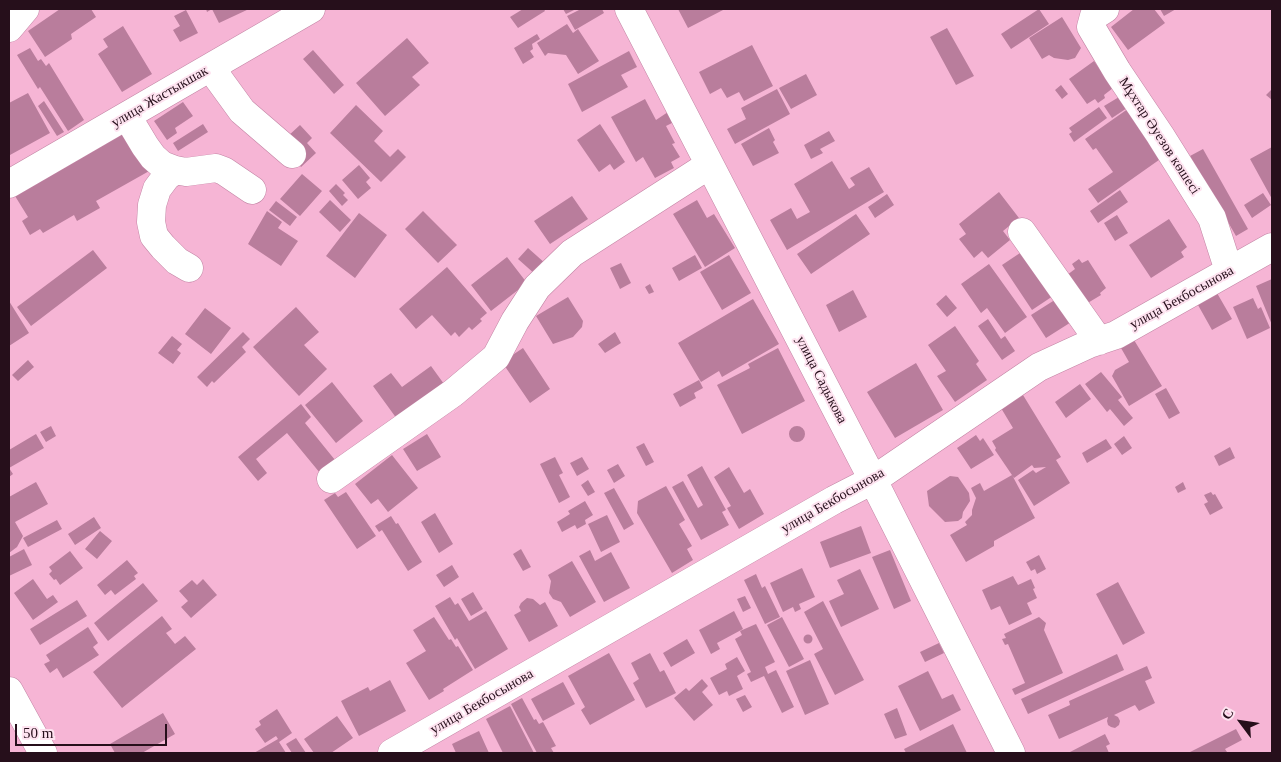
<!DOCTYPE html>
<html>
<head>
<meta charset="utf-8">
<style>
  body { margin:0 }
  #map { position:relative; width:1281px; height:762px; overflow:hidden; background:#f6b5d5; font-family:Georgia,serif }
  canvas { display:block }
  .frame { position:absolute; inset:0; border:10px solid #260f1b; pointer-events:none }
  .north { position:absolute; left:1216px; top:697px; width:50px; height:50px; -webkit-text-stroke:4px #fee3f0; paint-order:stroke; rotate:301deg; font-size:14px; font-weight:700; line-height:20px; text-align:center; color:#260f1b }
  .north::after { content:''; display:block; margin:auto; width:18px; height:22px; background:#260f1b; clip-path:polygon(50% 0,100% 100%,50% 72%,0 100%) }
  .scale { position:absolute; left:15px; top:724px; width:152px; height:22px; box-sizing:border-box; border:2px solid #260f1b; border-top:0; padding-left:6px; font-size:15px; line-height:18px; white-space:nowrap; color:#260f1b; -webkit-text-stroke:4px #fee3f0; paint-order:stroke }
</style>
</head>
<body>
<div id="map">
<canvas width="1281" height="762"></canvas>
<div class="frame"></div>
<div class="north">С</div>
<div class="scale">50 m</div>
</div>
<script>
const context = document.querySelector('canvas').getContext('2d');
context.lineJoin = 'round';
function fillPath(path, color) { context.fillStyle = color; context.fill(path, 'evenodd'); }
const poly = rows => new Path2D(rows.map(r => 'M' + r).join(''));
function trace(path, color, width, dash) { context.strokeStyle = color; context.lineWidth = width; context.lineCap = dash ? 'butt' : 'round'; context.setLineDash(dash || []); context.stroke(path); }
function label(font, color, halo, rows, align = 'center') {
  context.font = font + ' Georgia,serif'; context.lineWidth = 4; context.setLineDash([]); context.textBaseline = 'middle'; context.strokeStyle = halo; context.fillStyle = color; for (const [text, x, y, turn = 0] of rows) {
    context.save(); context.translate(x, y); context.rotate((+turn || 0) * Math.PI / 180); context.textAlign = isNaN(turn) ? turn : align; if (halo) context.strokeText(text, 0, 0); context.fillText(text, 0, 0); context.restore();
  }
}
fillPath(poly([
  [60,9,91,9,96,17,71,34,72,39,45,57,28,31],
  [206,9,249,9,219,23,212,9,207,12],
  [523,9,544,9,545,11,518,28,510,17],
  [563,9,576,9,566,14],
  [581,9,602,9,604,13,575,30,567,16],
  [678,9,725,9,688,28],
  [1039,9,1049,24,1011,49,1001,34],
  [1134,9,1154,9,1165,23,1128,50,1111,27],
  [1160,9,1176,9,1164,16],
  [186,10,198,33,180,42,173,30,180,26,174,16],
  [1062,17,1081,48,1075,58,1068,60,1054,58,1049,55,1042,59,1029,38],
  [567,24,573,33,578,29,599,61,578,74,566,55,548,53,545,56,537,43],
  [123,26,152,74,122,92,98,54,108,47,103,39],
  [947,28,974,76,956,85,930,37],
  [537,34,540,39,532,44,533,49,530,51,534,57,523,64,514,48],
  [407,38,429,63,412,77,420,85,385,116,356,83],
  [752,45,773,86,744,101,739,92,727,98,721,88,710,94,699,72],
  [30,48,38,61,41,59,46,66,49,63,84,120,68,131,40,87,38,89,17,55],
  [313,50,344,85,334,94,303,59],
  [629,51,637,67,621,75,628,87,582,112,568,84],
  [1094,61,1113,88,1104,95,1105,98,1098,103,1095,99,1087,104,1069,79],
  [806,74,817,95,791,109,779,88],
  [1061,85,1068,94,1062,99,1055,90],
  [777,89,790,114,735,144,727,129,746,119,741,108],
  [1271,90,1272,91,1272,100,1266,95],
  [28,93,50,133,10,155,9,152,9,103],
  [1119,97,1127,108,1112,118,1104,106],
  [645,99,656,120,668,112,674,122,666,126,675,143,672,144,680,157,671,162,674,168,655,178,643,157,636,162,611,117],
  [44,101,64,132,57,136,38,106],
  [183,102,193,116,175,128,177,133,167,140,154,121],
  [356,105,383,131,374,141,390,157,398,149,406,157,381,182,330,133],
  [1132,106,1166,155,1098,203,1088,189,1113,172,1096,148,1093,150,1085,139],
  [1099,107,1107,118,1074,142,1069,134,1072,132,1069,128],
  [203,124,208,132,178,151,173,143],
  [600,124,625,162,614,170,610,164,599,172,577,140],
  [300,125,312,138,307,143,316,153,301,167,293,158,287,137],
  [769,128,775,140,773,142,779,153,753,166,741,144],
  [128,131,151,170,96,201,100,208,77,221,74,215,43,233,40,229,30,235,22,221,28,217,15,196],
  [829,131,835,141,820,149,823,153,811,159,804,145],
  [1272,147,1272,199,1250,159],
  [1203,149,1248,229,1236,236,1190,156],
  [832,161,849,189,855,185,850,178,869,167,884,192,787,250,770,220,791,208,797,219,810,212,794,184],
  [359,165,370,178,366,182,371,188,358,199,342,180],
  [302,174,322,191,300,216,280,199],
  [336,184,345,193,343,195,348,200,342,206,329,191],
  [1120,190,1128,202,1098,223,1090,211],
  [999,192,1019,218,1003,231,1010,240,988,258,982,251,974,258,959,239,966,234,959,224],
  [1263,193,1271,205,1252,218,1244,205],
  [887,194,894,205,875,218,868,207],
  [572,196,588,219,550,244,534,221],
  [330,200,351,220,340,232,319,212],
  [697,200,707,218,714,214,735,248,705,267,673,214],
  [276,201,297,217,290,226,269,210],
  [267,211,282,222,278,228,298,241,281,266,248,244],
  [423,211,457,245,438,263,405,229],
  [359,213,387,235,355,278,326,256],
  [856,214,870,234,811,274,797,254],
  [1117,215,1128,233,1115,241,1104,223],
  [1169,219,1187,247,1181,252,1184,257,1151,278,1129,245],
  [1029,247,1059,292,1032,310,1002,265],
  [528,248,546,264,536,275,518,259],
  [93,250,107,268,31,326,17,307],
  [695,255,702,268,679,281,672,268],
  [729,255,751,293,722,310,700,272],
  [507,257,527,283,491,311,471,285],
  [1079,259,1082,263,1088,260,1106,288,1100,293,1101,295,1086,304,1067,275,1075,269,1072,264],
  [621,263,631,283,620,289,610,268],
  [989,264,1027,317,1005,333,987,308,981,313,961,284],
  [447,267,487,313,480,319,482,321,472,330,469,327,459,337,455,332,451,336,432,315,416,329,399,309],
  [1272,279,1272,325,1256,286],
  [650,284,654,292,649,294,645,287],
  [853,290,867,317,839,332,826,305],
  [1217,293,1232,319,1212,330,1198,305],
  [946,295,957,308,947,317,936,304],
  [1061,296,1076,319,1046,338,1031,315],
  [568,297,583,321,582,327,573,337,553,344,536,316],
  [1253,298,1258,309,1261,307,1270,328,1247,339,1233,307],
  [753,299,779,344,722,377,719,371,701,382,678,343],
  [9,301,29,333,9,346],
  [296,307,319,332,304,345,327,369,299,396,253,347],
  [205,308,231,328,211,354,185,334],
  [988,319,1001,339,1005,336,1015,351,1002,360,978,326],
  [955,326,979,361,976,364,987,380,955,402,937,376,946,371,928,345],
  [243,332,250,339,242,347,246,352,214,383,212,381,207,387,197,377],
  [615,332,621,343,605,353,598,344],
  [172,336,182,344,177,350,181,353,173,364,158,353],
  [1134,340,1162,386,1129,406,1112,376,1115,370,1129,362,1121,348],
  [523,348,550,389,530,403,502,362],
  [778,348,805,401,742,434,717,385,750,368,748,364],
  [28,360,34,367,18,381,12,375],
  [916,363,943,410,895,438,867,392],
  [431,366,444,384,397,419,373,386,391,373,402,387],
  [1101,372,1122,397,1118,400,1133,418,1124,426,1110,409,1107,412,1085,384],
  [699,380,703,388,694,393,696,398,680,407,673,394],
  [332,382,363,421,336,443,305,405],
  [1080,384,1091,399,1066,418,1055,402],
  [1166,388,1180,413,1169,419,1155,394],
  [1023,395,1061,457,1056,460,1070,483,1034,506,1018,480,1033,470,1036,473,1046,467,1034,468,1032,465,1014,478,995,450,996,448,992,441,1013,428,1001,408],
  [301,404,311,417,305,423,335,460,320,473,287,433,256,459,267,473,258,481,238,457],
  [51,426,56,436,46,442,40,432],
  '789 434a8 8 0 1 1 16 0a8 8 0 1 1-16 0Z',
  [36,434,44,448,9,468,13,474,9,477,9,450],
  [427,434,441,457,417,471,403,449],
  [976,435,980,441,983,438,994,455,971,469,957,448],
  [1124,436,1132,448,1122,455,1114,444],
  [1106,439,1112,448,1087,463,1082,453],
  [644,443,654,462,646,466,636,447],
  [1230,447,1235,458,1219,466,1214,456],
  [392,455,418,488,388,512,378,499,371,504,355,484],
  [555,457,563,473,559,475,570,497,559,503,540,464],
  [582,457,589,469,577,476,570,463],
  [618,464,625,476,614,483,607,470],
  [702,466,726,510,722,512,729,525,701,540,672,487,683,481,698,508,703,505,687,475],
  [729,467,744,493,750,489,764,514,739,529,727,508,731,506,714,477],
  [1012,475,1035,518,994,541,994,546,966,562,950,535,967,525,965,522,972,515,972,510,976,498,971,488,980,483,984,491],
  [950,476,958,477,969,493,970,501,963,512,962,518,958,521,945,522,929,506,927,491],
  [588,480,595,492,588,496,581,485],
  [36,482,48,504,15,522,23,536,17,547,9,553,9,497],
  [1183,482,1186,489,1178,493,1175,487],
  [666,486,685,520,679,524,692,546,687,549,693,560,672,573,637,513,638,501],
  [614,488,634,524,624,530,604,493],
  [346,492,376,536,357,549,324,500,335,493,338,497],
  [1211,492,1213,495,1215,494,1223,508,1210,515,1204,504,1208,502,1204,495],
  [585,501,593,515,585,520,586,524,577,529,575,525,562,532,557,522,570,514,568,511],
  [435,513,453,544,439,553,421,522],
  [607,515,620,542,601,552,588,524],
  [391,516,396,524,398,523,422,562,408,571,382,530,379,532,375,526],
  [94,517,101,528,75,545,68,534],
  [57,520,62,529,28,547,23,538],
  [861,526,871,553,830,568,820,542],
  [100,531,112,541,97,559,85,549],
  [24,549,32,565,9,576,9,557],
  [521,549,531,567,523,571,513,554],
  [590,550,595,561,611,552,630,588,604,602,579,556],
  [890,550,911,601,894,609,872,557],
  [70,551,83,568,60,585,56,579,54,580,49,574,52,571,49,567],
  [1039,555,1046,569,1037,574,1035,569,1031,571,1026,562],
  [127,560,138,573,134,576,136,579,115,595,111,590,105,595,97,585],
  [572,561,596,602,570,617,561,602,553,599,549,593,551,581,548,575],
  [452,565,459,577,444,587,436,575],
  [802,568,815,597,799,604,801,609,795,612,793,607,783,612,770,583],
  [860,569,879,609,841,627,829,601,844,594,837,580],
  [756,574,762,588,765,586,780,617,765,624,744,580],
  [1013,576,1018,585,1031,579,1035,588,1033,589,1037,598,1027,603,1032,614,1009,625,1000,606,991,610,982,590],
  [33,579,47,599,53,595,58,602,33,620,14,593],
  [203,579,217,595,191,618,181,607,188,601,179,591,192,580,197,585],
  [1118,582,1145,633,1123,645,1096,594],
  [143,583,158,601,108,641,94,623],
  [473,592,483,609,471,616,461,599],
  [745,596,751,608,743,612,737,599],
  [450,597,455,605,458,603,469,621,486,611,508,649,475,669,457,638,455,640,435,606],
  [527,598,533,599,540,605,545,602,558,626,529,642,514,615,521,611,519,607,521,603],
  [77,600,87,616,40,645,30,629],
  [823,601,864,680,835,695,814,654,823,649,804,612],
  [734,611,743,629,717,643,720,649,711,654,699,630],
  [162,616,172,629,166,633,175,644,185,636,196,649,122,708,93,672],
  [434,617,449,640,451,639,456,647,458,646,473,670,443,689,444,691,429,700,406,663,426,651,413,630],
  [782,617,804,659,789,667,767,625],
  [1039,617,1046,623,1044,630,1063,673,1015,695,1012,689,1025,683,1008,644,1005,645,1002,639,1006,638,1004,634],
  [756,624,775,662,765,667,768,674,776,670,794,707,782,713,764,676,751,682,747,674,751,672,735,639,742,635,740,631],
  [88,627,98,643,93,647,99,655,63,678,57,668,50,673,44,664,50,661,46,655],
  '803.5 639a4.5 4.5 0 1 1 9 0a4.5 4.5 0 1 1-9 0Z',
  [687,639,695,653,671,667,663,653],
  [939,643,944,653,925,662,920,652],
  [609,653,635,700,590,725,581,710,585,707,568,676],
  [650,653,660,672,664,670,676,693,646,708,633,683,639,679,631,663],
  [1117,654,1124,670,1028,714,1021,699],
  [737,657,745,671,737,676,743,689,729,696,727,691,719,695,710,678,727,669,725,664],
  [810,660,829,704,805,715,786,671],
  [1147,666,1152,678,1145,681,1155,703,1139,711,1135,705,1114,715,1118,717,1120,721,1119,725,1115,728,1111,727,1108,725,1107,721,1108,717,1059,739,1048,715,1070,705,1069,701],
  [928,671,942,699,953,694,961,710,920,731,898,686],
  [702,679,708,686,702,692,713,705,694,721,674,698,686,688,689,691],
  [390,680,406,711,359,736,341,701,368,687,370,691],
  [563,682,575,704,543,721,531,699],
  [745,695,752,707,743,712,736,699],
  [522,698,534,720,536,719,539,724,543,722,556,746,551,748,554,753,537,753,511,704],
  [510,706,534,753,503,753,486,719],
  [897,708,907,735,895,739,884,714],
  [277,709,292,733,279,742,286,753,254,753,278,739,276,736,265,743,255,729,261,725,259,721],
  [163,713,175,734,142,753,115,753,110,744],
  [337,716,353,738,331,753,314,753,304,739],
  [953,724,967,753,906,753,904,749],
  [1236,729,1242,740,1225,749,1227,752,1224,753,1188,753],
  [479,731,489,753,456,753,452,744],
  [1105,734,1110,744,1106,746,1109,753,1068,753],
  [296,738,306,753,292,753,286,744]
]), '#b97d9c');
const minor = poly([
  [629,9,873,480,1011,753],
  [1105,9,1094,16,1091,27,1117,71,1160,135,1212,218,1229,271],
  [9,28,25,9],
  [216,64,218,78,242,111,292,154],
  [127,116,145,146,153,157,162,165,175,170,186,172,216,168,224,171,252,190],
  [175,170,166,177,157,189,152,205,151,222,154,236,163,247,177,261,189,268],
  [9,184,311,9],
  [1022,232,1099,341],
  [331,479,453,393,496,357,515,321,537,287,572,253,709,165],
  [9,691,43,753],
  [392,753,834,500,873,480,1039,367,1089,344,1116,335,1272,247]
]);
trace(minor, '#c284a4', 29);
trace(minor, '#fff', 28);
label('14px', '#260f1b', '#fee3f0', [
  ["улица Жастыкшак",160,97,-30],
  ["Мұхтар Әуезов көшесі",1159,136,57],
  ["улица Бекбосынова",1182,298,-29],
  ["улица Садыкова",821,380,63],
  ["улица Бекбосынова",833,501,-30],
  ["улица Бекбосынова",482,702,-30]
]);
</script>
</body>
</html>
